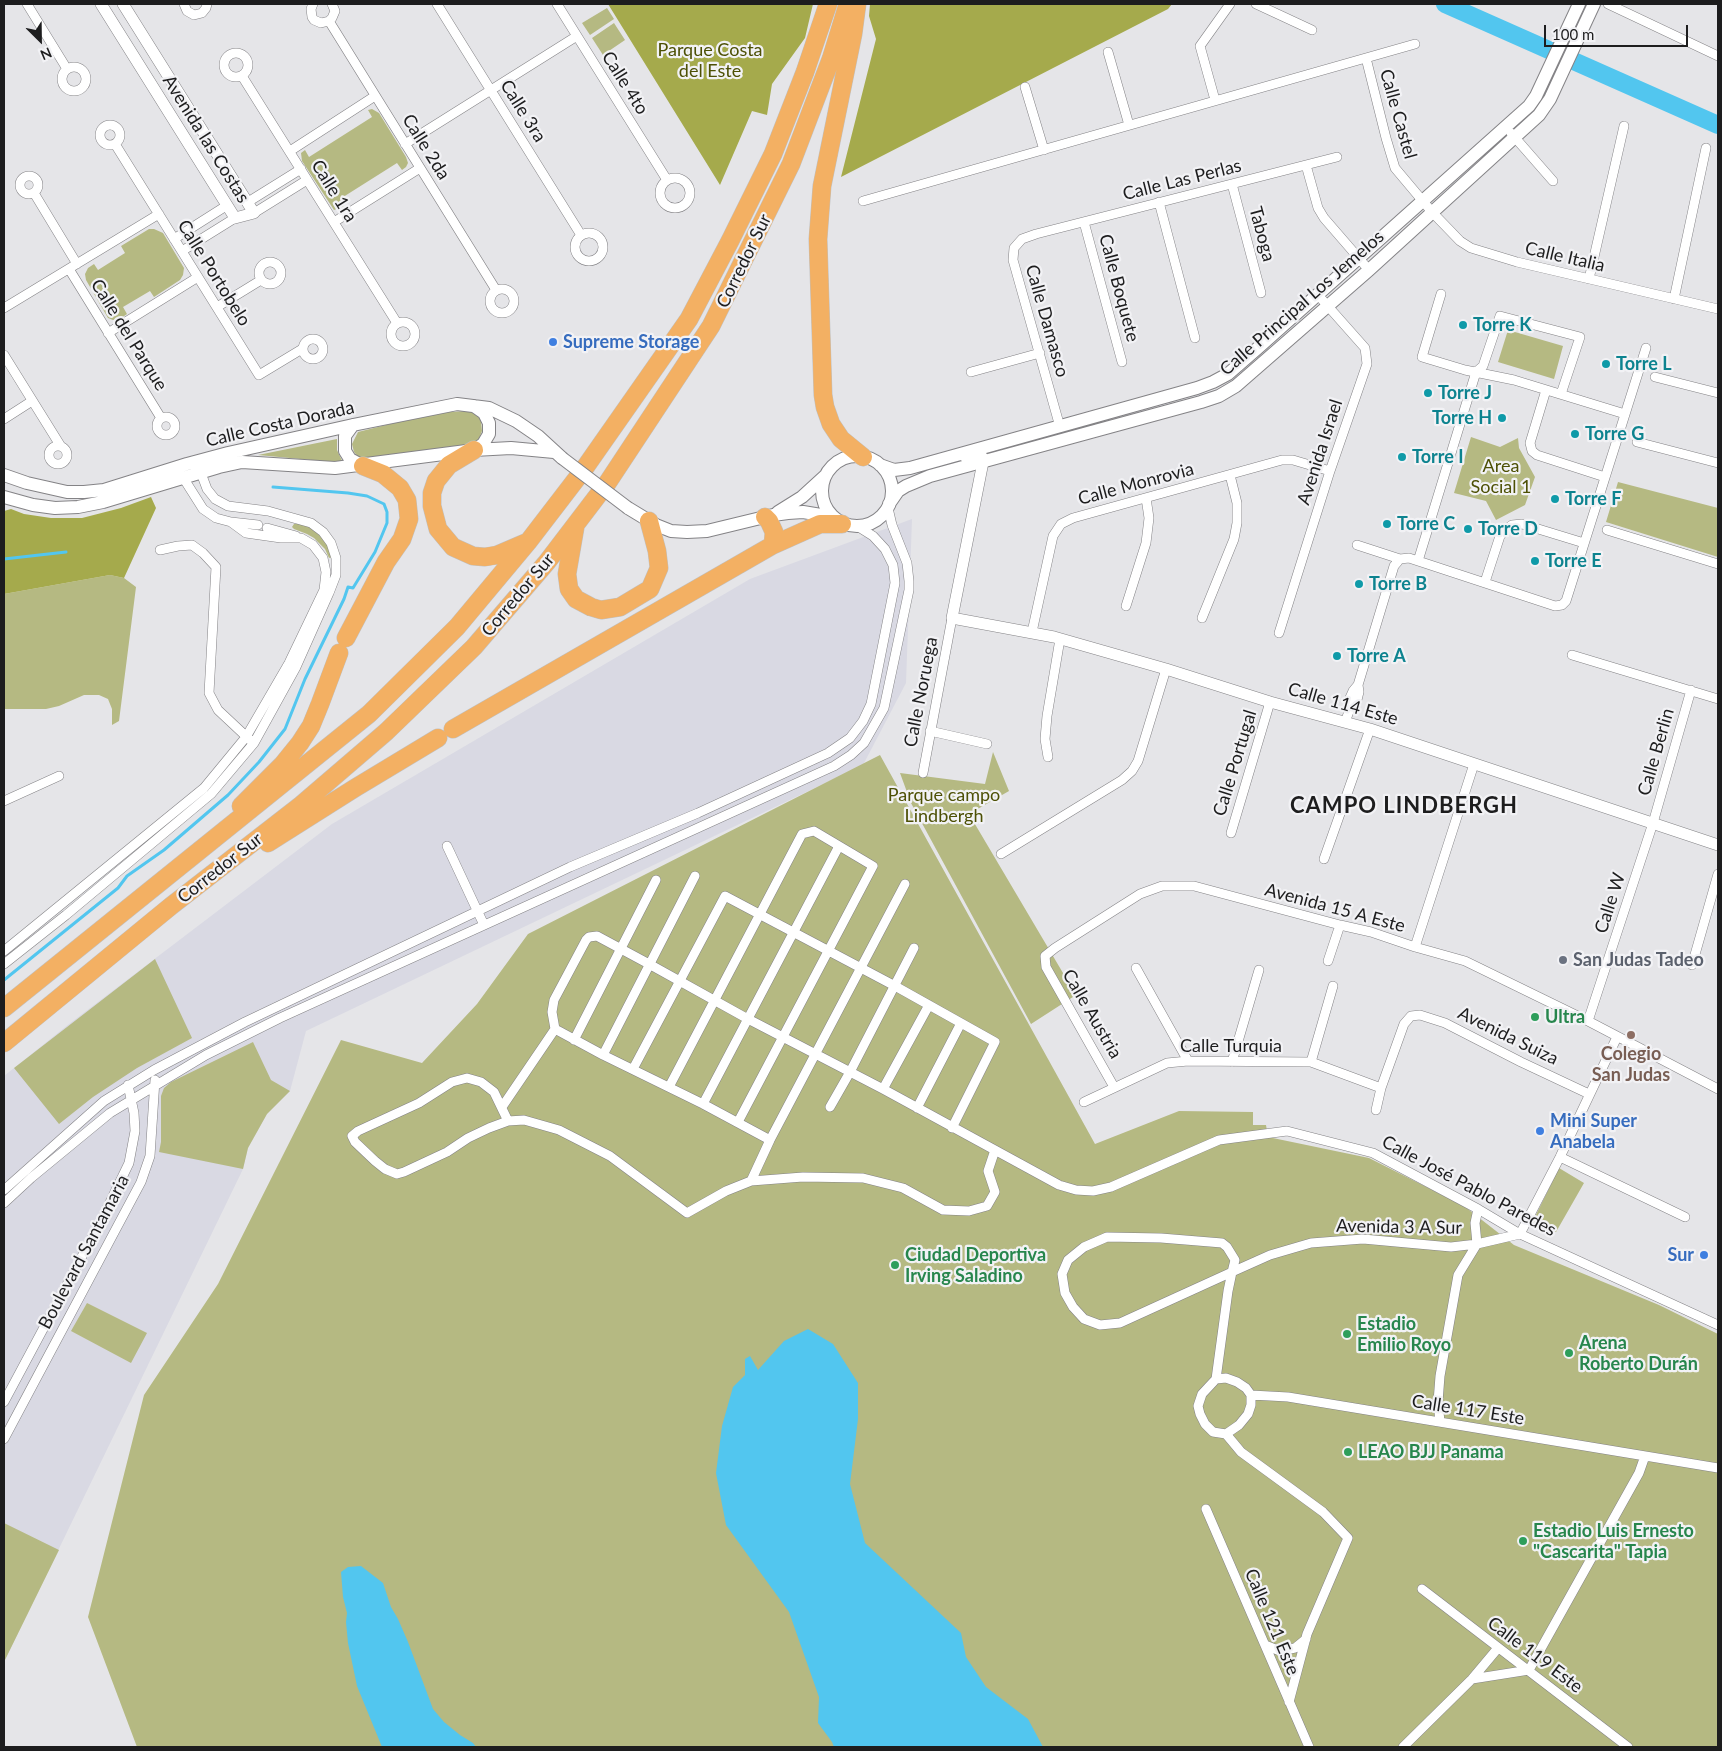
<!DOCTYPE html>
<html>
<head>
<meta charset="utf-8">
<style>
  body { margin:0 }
  #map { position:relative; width:1722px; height:1751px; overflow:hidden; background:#e5e5e8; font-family:Lato,sans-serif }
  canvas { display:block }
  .frame { position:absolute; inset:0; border:5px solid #1d1d1e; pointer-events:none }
  .north { position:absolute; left:15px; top:15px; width:50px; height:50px; -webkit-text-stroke:4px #f2f2f5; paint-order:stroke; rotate:157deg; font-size:14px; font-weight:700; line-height:20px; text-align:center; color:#1d1d1e }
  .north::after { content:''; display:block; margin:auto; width:18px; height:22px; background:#1d1d1e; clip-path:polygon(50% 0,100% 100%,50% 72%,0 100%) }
  .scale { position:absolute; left:1544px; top:25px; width:144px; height:22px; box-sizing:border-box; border:2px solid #1d1d1e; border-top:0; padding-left:6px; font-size:15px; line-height:18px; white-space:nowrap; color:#1d1d1e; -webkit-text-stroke:4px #f2f2f5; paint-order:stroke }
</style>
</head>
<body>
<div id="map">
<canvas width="1722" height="1751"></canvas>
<div class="frame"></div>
<div class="north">N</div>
<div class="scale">100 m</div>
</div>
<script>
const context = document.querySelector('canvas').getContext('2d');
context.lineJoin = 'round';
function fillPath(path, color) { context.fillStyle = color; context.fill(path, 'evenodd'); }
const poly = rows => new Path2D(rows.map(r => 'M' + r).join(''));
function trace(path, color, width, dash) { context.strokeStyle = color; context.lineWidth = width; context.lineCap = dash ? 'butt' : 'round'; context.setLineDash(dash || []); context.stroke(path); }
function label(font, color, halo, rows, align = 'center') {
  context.font = font + ' Lato,sans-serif'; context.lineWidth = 4.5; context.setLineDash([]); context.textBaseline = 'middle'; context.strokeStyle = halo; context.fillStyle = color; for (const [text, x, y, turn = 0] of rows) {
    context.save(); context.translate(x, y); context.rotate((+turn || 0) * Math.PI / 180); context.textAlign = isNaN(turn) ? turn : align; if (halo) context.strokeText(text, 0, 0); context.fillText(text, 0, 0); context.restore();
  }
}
fillPath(poly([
  [912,519,906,683,863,765,306,1031,290,1091,267,1114,248,1148,243,1169,4,1662,4,1076,69,1024,332,824,750,579]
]), '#d9d9e3');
fillPath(poly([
  [607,8,614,19,590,35,582,23],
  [614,23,625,40,603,55,592,38],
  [372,109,379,113,406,157,408,163,406,167,402,170,397,163,340,199,344,206,334,210,302,161,301,153,305,150,309,157,372,117,368,110],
  [149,229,154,229,163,233,184,268,183,275,180,280,154,297,150,291,123,307,127,314,120,319,113,320,108,318,86,280,85,274,88,268,94,264,98,270,125,253,121,246],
  [1508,330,1563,346,1554,379,1498,362],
  [468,411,477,414,481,421,482,431,479,439,471,445,360,459,354,452,352,444,358,432,422,416,449,412],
  [1471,437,1500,447,1518,438,1519,448,1535,477,1525,505,1496,520,1486,501,1454,493],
  [337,439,337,450,343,463,258,455],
  [1618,482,1718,508,1718,557,1606,522],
  [294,524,301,524,312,528,326,541,332,557,329,558,325,549,314,538,307,534,294,529,292,527],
  [110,575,124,578,136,587,119,721,112,725,112,709,108,699,99,695,84,695,59,706,46,709,4,709,4,594],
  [993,752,1009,791,969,814,1076,995,1031,1024,911,803,900,773,985,784],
  [880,755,1095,1144,1179,1111,1253,1112,1253,1125,1266,1125,1268,1137,1369,1158,1464,1206,1514,1245,1659,1305,1718,1334,1718,1747,137,1747,88,1617,144,1395,218,1284,341,1040,422,1063,477,1004,528,934],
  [155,959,192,1038,137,1068,93,1097,59,1124,14,1068],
  [253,1042,271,1080,290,1091,267,1114,248,1148,243,1169,159,1152,161,1142,161,1096,164,1088,171,1082],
  [1559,1168,1584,1183,1556,1232,1532,1223],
  [87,1303,147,1333,131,1363,71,1331],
  [4,1523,59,1550,4,1662]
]), '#b5b982');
fillPath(poly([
  [608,4,813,4,805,38,772,84,767,115,752,111,720,185],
  [870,4,1172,4,1168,9,841,177,876,39,869,16],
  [151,497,156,508,124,578,110,575,4,594,4,511,11,509,24,514,51,518,82,518,121,508]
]), '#a5aa4c');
fillPath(poly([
  [808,1329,833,1344,858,1383,858,1419,850,1484,865,1543,961,1633,966,1657,986,1687,1028,1719,1043,1747,834,1747,832,1742,818,1723,819,1697,789,1612,726,1525,716,1473,722,1426,733,1387,745,1375,745,1359,750,1356,758,1370,784,1341],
  [361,1566,383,1583,391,1607,398,1619,408,1642,433,1709,444,1722,460,1735,473,1743,476,1747,382,1747,357,1686,348,1643,346,1622,347,1613,343,1597,341,1572,348,1567]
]), '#52c6ef');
trace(poly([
  [4,559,66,552],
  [4,980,118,888,127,876,164,850,228,795,259,762,285,729,305,679,344,599,348,587,353,588,375,552,387,523,387,512,384,504,367,496,348,493,273,487]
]), '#52c6ef', 3);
trace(poly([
  [1445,4,1718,125]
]), '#52c6ef', 18);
const minor = poly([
  [27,4,67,69],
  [184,4,187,11,194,15,202,13,206,8,207,4],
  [313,4,311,9,312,17,314,20,321,23,329,21,332,18,335,11,332,4],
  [437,4,581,235],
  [557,4,667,180],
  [1256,4,1312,30],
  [1608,4,1718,56],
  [329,21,496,290],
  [1108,52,1129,125],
  '224 65a12 12 0 1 1 24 0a12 12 0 1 1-24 0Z',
  [1366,58,1386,138,1395,168,1432,212,1460,241,1471,248,1517,262,1718,309],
  '62 79a12 12 0 1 1 24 0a12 12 0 1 1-24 0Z',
  [242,76,397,323],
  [1025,87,1044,150],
  [1215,100,1200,46,1230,4],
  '100 135a10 10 0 1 1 20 0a10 10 0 1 1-20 0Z',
  [1511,133,1553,181],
  [115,144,259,375,302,349],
  [405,144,577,36],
  [290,151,375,96],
  [1306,165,1318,208,1324,218,1369,270],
  '20 185a9 9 0 1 1 18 0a9 9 0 1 1-18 0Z',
  '660 193a15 15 0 1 1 30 0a15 15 0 1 1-30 0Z',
  [1232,184,1261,293],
  [34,193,77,264],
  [863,201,1415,44],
  [248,202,301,169],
  [1159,202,1195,338],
  [254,213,307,180],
  [334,222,420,168],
  [1084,222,1122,362],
  '575 247a14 14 0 1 1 28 0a14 14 0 1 1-28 0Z',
  [174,239,226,206],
  [182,251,235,218],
  '259 273a11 11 0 1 1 22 0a11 11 0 1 1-22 0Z',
  [69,269,161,418],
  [1589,279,1624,126],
  '490 301a12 12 0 1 1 24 0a12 12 0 1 1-24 0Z',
  [1441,294,1422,357,1465,370,1514,380,1625,414],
  [1674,299,1706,148],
  [217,307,261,280],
  [4,308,159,214],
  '391 334a12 12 0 1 1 24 0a12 12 0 1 1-24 0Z',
  [108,333,198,277],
  '303 349a10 10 0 1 1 20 0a10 10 0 1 1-20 0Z',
  [4,355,60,445],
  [971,372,1040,353],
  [1655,377,1718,393],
  [1546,390,1530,443,1532,451,1537,455,1605,477],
  '157 426a9 9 0 1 1 18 0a9 9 0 1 1-18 0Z',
  [4,419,32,401],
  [1060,427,1013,260,1014,248,1022,239,1036,234,1337,157],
  [1637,442,1718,463],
  '49 455a9 9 0 1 1 18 0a9 9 0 1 1-18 0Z',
  [231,522,258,525],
  [267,528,296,536],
  [1607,530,1718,564],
  [1357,545,1400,559,1409,558,1555,606,1562,605,1566,601,1646,348],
  [160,550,178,546,192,545,203,553,216,567,209,693,218,710,250,740],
  [1418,561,1476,372,1483,366,1500,316,1580,337,1561,394],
  [1485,582,1500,536,1505,530,1512,525,1522,524,1584,543],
  [1126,606,1146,543,1149,518,1146,498],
  [1202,618,1234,539,1237,523,1237,503,1230,475],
  [1032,632,1053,536,1061,524,1073,518,1282,460,1293,460,1330,471],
  [1279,633,1330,471,1367,364,1365,348,1318,295],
  [1572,655,1718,699],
  [1350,709,1348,702,1353,691,1358,685,1394,566,1400,559],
  [1345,722,1350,709,1356,704,1359,692,1358,685],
  [930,731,987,744],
  [1048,757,1045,739,1047,716,1060,639],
  [923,773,952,618],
  [4,801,59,776],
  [1231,833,1270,702],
  [447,846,484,925],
  [1001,854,1122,780,1132,771,1138,761,1166,669],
  [1324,859,1370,729],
  [1415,947,1474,764],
  [4,951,204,788,246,737,289,663,324,590,326,572,323,558,313,545,301,538,281,538,246,533,231,522,216,518,203,509,184,479],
  [1328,961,1340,925],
  [4,964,66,915,211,794,254,743,296,667,329,593,336,575,336,558,331,543,323,532,311,523,268,511,228,506,215,499,207,489,201,473],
  [1692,965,1718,874],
  [1136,968,1188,1061],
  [1588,1021,1653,823,1691,690],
  [574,1040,656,880],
  [603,1055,695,876],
  [1232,1062,1259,970],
  [1311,1062,1333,986],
  [633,1069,725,896,895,986,995,1042,952,1128],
  [669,1087,802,834,814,831,873,866,738,1122],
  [1114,1087,1046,967,1045,956,1055,948,1140,894,1162,886,1194,886,1340,925,1371,932,1415,947,1465,961,1588,1021,1718,1089],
  [883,1089,929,1005],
  [1084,1102,1167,1063,1188,1061,1311,1062,1381,1088],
  [703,1104,839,846],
  [502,1107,555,1029],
  [830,1107,850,1072,914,948],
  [917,1108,961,1023],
  [1376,1110,1381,1088,1404,1024,1411,1016,1420,1015,1445,1023,1521,1062,1589,1094],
  [508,1121,494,1092,481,1082,467,1078,452,1082,419,1103,358,1131,352,1136,355,1142,375,1161,385,1169,397,1174,404,1172,447,1152,468,1138,489,1128,508,1121,524,1120,559,1130,610,1156,687,1213,726,1191,751,1181,803,1177,863,1178,903,1188,943,1210,969,1211,987,1206,995,1192,988,1171,995,1150],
  [770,1140,703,1104,603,1055,555,1029,552,1012,554,1000,586,940,589,937,597,936,649,964,748,1019,883,1089,1059,1185,1076,1190,1093,1191,1111,1187,1219,1140,1287,1131,1373,1153,1478,1209,1520,1234,1718,1325],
  [1560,1157,1685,1217],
  [751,1181,770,1140,905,884],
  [4,1190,104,1101,154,1070,245,1022,570,867,698,813,828,753,850,738,863,721,871,704,895,583,893,565,885,549,873,536,857,526],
  [4,1203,31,1178,110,1113,206,1055,280,1018,834,766,851,755,864,743,884,708,909,590,909,581,907,563,892,525,888,508],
  [1107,1237,1161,1238,1222,1243,1227,1247,1235,1260,1232,1272,1120,1323,1100,1325,1084,1319,1073,1307,1065,1293,1062,1274,1068,1260,1084,1247,1107,1237],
  [1216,1379,1228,1291,1232,1272,1270,1255,1311,1243,1363,1239,1451,1247,1477,1244,1520,1234,1560,1157,1617,1037],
  [1216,1379,1226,1378,1237,1382,1246,1388,1251,1395,1288,1397,1718,1468],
  [1216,1379,1202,1394,1198,1406,1200,1414,1205,1424,1213,1432,1226,1434,1241,1452,1323,1512,1348,1538,1307,1634,1289,1702],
  [4,1402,102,1219,129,1163,135,1131,134,1113,128,1085],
  [1440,1422,1438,1402,1440,1376,1458,1275,1477,1244,1475,1223,1478,1209],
  [1226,1434,1239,1425,1248,1414,1251,1405,1251,1395],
  [4,1439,141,1182,150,1156,155,1080],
  [1206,1509,1309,1747],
  [1422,1589,1628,1747],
  [1265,1645,1280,1651,1295,1648,1306,1639],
  [1472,1679,1529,1670,1639,1473,1645,1456],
  [1403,1747,1472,1679,1498,1648]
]);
const tertiary = poly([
  [101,4,235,218,254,213,123,4],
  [964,456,980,455,983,458,983,462,952,618,1054,637,1166,669,1270,702,1370,729,1718,845]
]);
const secondary = poly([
  [353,425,345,436,345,451,350,459,363,466],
  [474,450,483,444,489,434,489,423,484,413,474,406],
  '822 491a35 35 0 1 1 70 0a35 35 0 1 1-70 0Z',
  [880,465,894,470,910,468,1197,388,1213,382,1228,374,1259,347,1529,106,1536,96,1579,4],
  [4,475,27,483,67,492,84,492,104,490,187,464,228,453,353,425,457,404,489,408,516,421,538,436,562,458],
  [4,497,33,505,55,508,78,507,103,502,219,467,242,462,335,468,474,450,511,448,554,452],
  [889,504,898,491,906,486,930,476,1201,402,1219,396,1236,386,1369,270,1539,115,1550,99,1594,4],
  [628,508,656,525,671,531,687,532,707,531,773,515,788,513,803,512,833,517],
  [778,512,802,497,825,476]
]);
const motorway = poly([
  [857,4,853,34,822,186,818,239,823,395,825,407,831,424,841,439,863,457],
  [474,450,449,465,436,481,432,493,432,506,438,529,453,547,473,556,485,557,497,555,525,543],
  [765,517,769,521,774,532,773,545],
  [575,528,567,574,569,589,576,599,591,607,601,610,620,607,650,589,659,568,657,551,649,521],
  [346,638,386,562,402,539,409,519,407,500,400,488,383,474,363,466],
  [453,729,773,545,820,524,842,524],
  [241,806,283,764,300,743,311,726,320,704,339,653],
  [268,843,355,788,438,738],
  [4,1008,369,714,457,627,528,542,584,469,689,319,730,241,773,154,805,72,828,4],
  [4,1043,171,906,301,805,386,732,474,647,547,562,608,482,711,326,791,164,831,59,848,4]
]);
trace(minor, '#848386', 10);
trace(tertiary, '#848386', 12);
trace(secondary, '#848386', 14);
trace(motorway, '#c0c0c0', 19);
trace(minor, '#fff', 9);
trace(tertiary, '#fff', 11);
trace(secondary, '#fff', 12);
trace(motorway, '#f3b063', 18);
const secondaryBridge = poly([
  [562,458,628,508]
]);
trace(secondaryBridge, '#848386', 14, []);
trace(secondaryBridge, '#fff', 12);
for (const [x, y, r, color] of [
  [1463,325,5,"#0f9aa8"],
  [553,342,5,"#3f7fe0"],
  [1606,364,5,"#0f9aa8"],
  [1428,393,5,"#0f9aa8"],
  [1502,418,5,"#0f9aa8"],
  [1575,434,5,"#0f9aa8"],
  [1402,457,5,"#0f9aa8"],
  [1555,499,5,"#0f9aa8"],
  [1387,524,5,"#0f9aa8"],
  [1468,529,5,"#0f9aa8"],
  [1535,561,5,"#0f9aa8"],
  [1359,584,5,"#0f9aa8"],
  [1337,656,5,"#0f9aa8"],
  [1563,960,5,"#6b7280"],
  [1535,1017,5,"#2e9e5b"],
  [1631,1035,5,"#8d6e63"],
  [1540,1131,5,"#3f7fe0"],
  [1704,1255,5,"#3f7fe0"],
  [895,1265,5,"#2e9e5b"],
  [1347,1334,5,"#2e9e5b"],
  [1569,1353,5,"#2e9e5b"],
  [1348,1452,5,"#2e9e5b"],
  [1523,1541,5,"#2e9e5b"]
]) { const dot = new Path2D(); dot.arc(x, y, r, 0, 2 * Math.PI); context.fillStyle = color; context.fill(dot); trace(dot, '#f2f2f5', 2); }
label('18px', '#4d5005', '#f2f2f5', [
  ["Parque Costa",710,50],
  ["del Este",710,71],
  ["Area",1501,466],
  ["Social 1",1501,487],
  ["Parque campo",944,795],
  ["Lindbergh",944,816]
]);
label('18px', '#1d1d1e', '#f2f2f5', [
  ["Calle 4to",625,83,58],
  ["Calle 3ra",523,111,58],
  ["Calle Castel",1398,114,74],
  ["Avenida las Costas",206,139,58],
  ["Calle 2da",426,147,58],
  ["Calle Las Perlas",1182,180,-14],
  ["Calle 1ra",334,191,58],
  ["Taboga",1262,234,75],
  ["Calle Italia",1565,257,13],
  ["Corredor Sur",744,261,-64],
  ["Calle Portobelo",214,273,58],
  ["Calle Boquete",1119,288,75],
  ["Calle Principal Los Jemelos",1302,303,-41],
  ["Calle Damasco",1047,321,74],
  ["Calle del Parque",129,335,58],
  ["Calle Costa Dorada",280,424,-13],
  ["Avenida Israel",1320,452,-72],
  ["Calle Monrovia",1136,484,-15],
  ["Corredor Sur",518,595,-50],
  ["Calle Noruega",921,692,-79],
  ["Calle 114 Este",1343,704,16],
  ["Calle Berlin",1656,752,-74],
  ["Calle Portugal",1235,763,-73],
  ["Corredor Sur",220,868,-38],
  ["Calle W",1610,903,-72],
  ["Avenida 15 A Este",1335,908,15],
  ["Calle Austria",1092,1014,60],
  ["Avenida Suiza",1508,1036,26],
  ["Calle Turquia",1231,1046],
  ["Calle José Pablo Paredes",1469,1186,28],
  ["Avenida 3 A Sur",1399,1227,1],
  ["Boulevard Santamaria",84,1252,-62],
  ["Calle 117 Este",1468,1410,9],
  ["Calle 121 Este",1272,1622,67],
  ["Calle 119 Este",1535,1655,37]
]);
label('bold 18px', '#0d838f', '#f2f2f5', [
  ["Torre K",1473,325],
  ["Torre L",1616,364],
  ["Torre J",1438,393],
  ["Torre H",1492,418,"right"],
  ["Torre G",1585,434],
  ["Torre I",1412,457],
  ["Torre F",1565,499],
  ["Torre C",1397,524],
  ["Torre D",1478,529],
  ["Torre E",1545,561],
  ["Torre B",1369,584],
  ["Torre A",1347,656]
], 'left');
label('bold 18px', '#366cbe', '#f2f2f5', [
  ["Supreme Storage",563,342],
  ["Mini Super",1550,1121],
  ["Anabela",1550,1142],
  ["Sur",1694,1255,"right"]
], 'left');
label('bold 18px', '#5b616d', '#f2f2f5', [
  ["San Judas Tadeo",1573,960]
], 'left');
label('bold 18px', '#27864d', '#f2f2f5', [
  ["Ultra",1545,1017],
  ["Ciudad Deportiva",905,1255],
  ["Irving Saladino",905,1276],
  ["Estadio",1357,1324],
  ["Emilio Royo",1357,1345],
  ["Arena",1579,1343],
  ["Roberto Durán",1579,1364],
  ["LEAO BJJ Panama",1358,1452],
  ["Estadio Luis Ernesto",1533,1531],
  ["\"Cascarita\" Tapia",1533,1552]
], 'left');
label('bold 18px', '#785e54', '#f2f2f5', [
  ["Colegio",1631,1054],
  ["San Judas",1631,1075]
]);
context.letterSpacing = '1px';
label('bold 22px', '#1d1d1e', '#f2f2f5', [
  ["CAMPO LINDBERGH",1404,806]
]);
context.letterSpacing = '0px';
</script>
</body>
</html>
